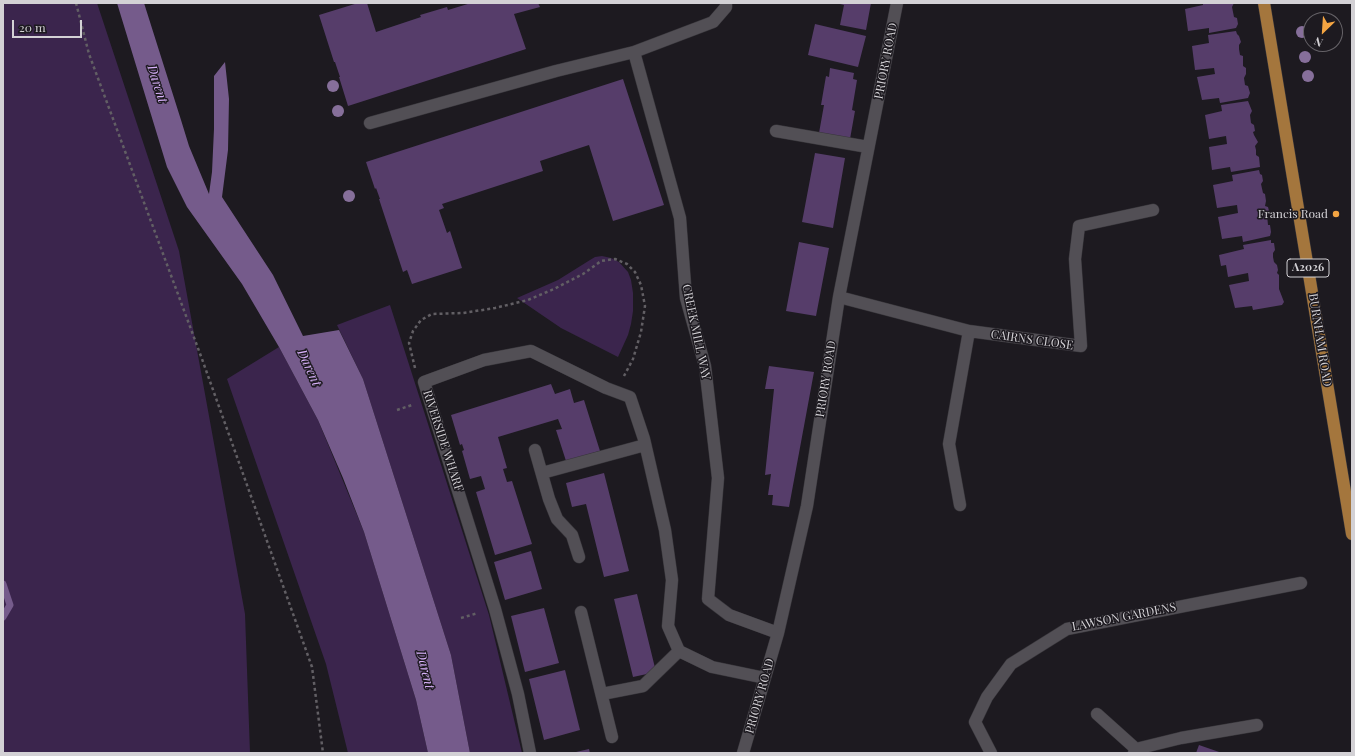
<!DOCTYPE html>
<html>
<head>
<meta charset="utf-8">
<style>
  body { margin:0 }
  #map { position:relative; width:1355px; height:756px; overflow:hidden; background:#1d1a20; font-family:"Playfair Display",serif }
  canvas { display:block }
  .frame { position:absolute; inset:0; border:4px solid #d3d1d5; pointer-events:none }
  .north { position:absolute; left:1303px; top:12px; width:40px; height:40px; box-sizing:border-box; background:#1d1a20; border:1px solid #666368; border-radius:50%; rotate:205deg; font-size:11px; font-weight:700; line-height:16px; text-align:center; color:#d3d1d5 }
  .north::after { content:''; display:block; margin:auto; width:14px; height:18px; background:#f3a442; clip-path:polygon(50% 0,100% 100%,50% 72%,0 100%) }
  .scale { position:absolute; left:12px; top:20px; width:70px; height:18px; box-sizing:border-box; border:2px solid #d3d1d5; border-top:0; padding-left:5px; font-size:12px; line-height:14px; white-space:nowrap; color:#d3d1d5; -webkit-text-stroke:3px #1d1a20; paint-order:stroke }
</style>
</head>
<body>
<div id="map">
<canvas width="1355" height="756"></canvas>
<div class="frame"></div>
<div class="north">N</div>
<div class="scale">20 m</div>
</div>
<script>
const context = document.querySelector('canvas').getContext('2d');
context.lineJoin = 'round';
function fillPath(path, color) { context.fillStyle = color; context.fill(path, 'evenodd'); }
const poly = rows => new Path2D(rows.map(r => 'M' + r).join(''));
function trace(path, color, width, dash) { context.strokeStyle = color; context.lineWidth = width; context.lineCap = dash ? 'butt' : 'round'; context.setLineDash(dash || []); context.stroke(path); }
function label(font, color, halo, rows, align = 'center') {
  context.font = font + ' "Playfair Display",serif'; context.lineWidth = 3; context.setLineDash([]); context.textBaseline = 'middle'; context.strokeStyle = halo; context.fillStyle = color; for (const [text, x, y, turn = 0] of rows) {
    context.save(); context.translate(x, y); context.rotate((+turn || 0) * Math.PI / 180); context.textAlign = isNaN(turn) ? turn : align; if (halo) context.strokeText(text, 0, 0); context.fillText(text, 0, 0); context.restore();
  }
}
fillPath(poly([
  [3,3,97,3,179,251,245,614,250,753,3,753],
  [602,256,611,258,619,262,628,272,631,280,633,293,633,311,631,324,628,335,618,357,561,328,517,298,558,280,590,260,595,257],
  [390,305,489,615,522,753,470,753,451,655,363,379,337,325],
  [279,347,318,420,364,532,416,700,428,753,348,753,326,664,227,379]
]), '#3b254d');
fillPath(poly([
  [117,3,144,3,181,120,189,146,209,194,212,172,214,129,214,76,225,62,229,99,228,150,222,197,273,275,303,336,339,330,363,379,451,655,470,753,428,753,416,700,364,532,343,478,318,420,279,347,242,284,187,207,167,167]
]), '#755b8b');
trace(poly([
  [3,584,10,605,3,617]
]), '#755b8b', 7);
fillPath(poly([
  [358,3,367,3,376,32,421,17,420,15,447,7,448,10,471,3,538,3,540,7,514,14,526,49,348,106,339,77,340,77,335,62,334,62,319,15],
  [836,3,871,3,866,30,840,25,844,5],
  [1203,3,1234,3,1232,7,1234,17,1237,18,1238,24,1236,28,1209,33,1209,28,1188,31,1185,9,1203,5],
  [815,24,866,36,858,67,808,55],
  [1236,31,1237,34,1239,36,1241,42,1239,45,1239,49,1240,55,1243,56,1243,66,1246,68,1246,74,1244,78,1245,85,1248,86,1250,93,1248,98,1220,103,1219,98,1202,100,1197,77,1215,74,1214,68,1195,70,1192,46,1209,43,1208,35],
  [830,68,854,73,853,79,857,80,852,110,855,111,850,139,819,133,824,105,821,105,826,76,829,77],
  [623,79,664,205,613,221,589,145,540,161,543,171,442,204,444,208,439,210,447,233,450,231,462,268,412,284,407,270,403,272,379,199,380,199,376,188,375,189,366,162],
  [1248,101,1252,111,1250,115,1251,123,1254,125,1255,131,1253,132,1254,135,1258,142,1255,146,1256,150,1256,155,1259,157,1260,167,1231,172,1230,167,1212,170,1209,147,1227,144,1226,136,1209,139,1205,115,1222,111,1221,105],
  [815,153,845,158,833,228,802,222],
  [1259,170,1260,174,1262,175,1263,181,1261,184,1263,193,1265,194,1266,201,1265,206,1268,207,1269,211,1267,215,1268,225,1270,225,1271,232,1270,236,1243,242,1242,236,1222,239,1218,217,1238,213,1237,205,1217,208,1213,185,1233,181,1232,175],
  [1271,240,1271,243,1274,243,1275,250,1273,253,1273,257,1274,262,1277,265,1278,270,1277,273,1279,275,1279,289,1284,302,1282,305,1253,310,1252,306,1235,308,1229,285,1249,281,1248,273,1228,277,1226,265,1221,266,1219,255,1244,249,1243,245],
  [799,242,829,248,816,316,786,311],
  [769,366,814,372,789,507,772,505,773,495,768,495,771,474,765,475,774,389,765,389],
  [551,384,555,394,570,389,574,403,584,400,600,451,566,461,556,430,562,429,558,419,498,437,507,468,503,469,507,482,512,481,532,544,495,555,476,492,485,489,481,476,470,479,462,451,464,450,462,444,460,445,451,415],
  [604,473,629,571,604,577,586,504,572,507,566,483],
  [531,551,542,589,505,600,494,562],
  [637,594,656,672,633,677,614,599],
  [544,608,559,663,525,672,511,616],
  [565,670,580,730,544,740,529,679],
  [1199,745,1222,753,1196,753],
  [589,749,590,753,576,753,576,752]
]), '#563d6a');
const minor = poly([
  [726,3,726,7,713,22,634,52,680,218,686,298,705,366,718,478,708,599,729,615,778,633],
  [370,123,556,71,634,52],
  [776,131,868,147],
  [839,297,969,331,1081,346,1075,259,1079,226,1153,210],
  [535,450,549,499,557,519,572,535,579,557],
  [542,473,645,445],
  [960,505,949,444,969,331],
  [581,612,612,737],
  [602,694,643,686,679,651],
  [1097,714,1136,749],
  [530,753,518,694,495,609,424,382,484,360,531,351,606,388,630,397,644,439,665,530,672,580,668,626,679,651,712,667,765,678],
  [743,753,778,633,807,506,839,297,897,3],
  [991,753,975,722,987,697,1011,664,1067,629,1301,583],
  [1134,753,1136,749,1181,738,1257,725]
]);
const major = poly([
  [1264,3,1352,534]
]);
trace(minor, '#38363b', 13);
trace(major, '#38363b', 13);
trace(poly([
  [76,3,89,54,202,359,312,667,323,753],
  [415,368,409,343,413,331,421,320,432,314,463,313,495,308,528,300,554,289,583,274,601,261,615,259,627,264,635,272,641,285,645,306,641,332,633,359,624,376],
  [397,410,412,405],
  [461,618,478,613]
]), '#625f64', 2.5, [3, 3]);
trace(minor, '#524f55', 12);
trace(major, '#a4763d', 12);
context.fillStyle = '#866f9a';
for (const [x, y] of [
  [1302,32],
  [1305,57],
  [1308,76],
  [333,86],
  [338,111],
  [349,196]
]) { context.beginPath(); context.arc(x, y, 6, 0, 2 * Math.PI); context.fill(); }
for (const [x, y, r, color] of [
  [1336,214,4,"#f3a442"]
]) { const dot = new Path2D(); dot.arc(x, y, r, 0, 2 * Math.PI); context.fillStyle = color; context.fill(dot); trace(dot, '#1d1a20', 1.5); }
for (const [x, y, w] of [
  [1308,268,42]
]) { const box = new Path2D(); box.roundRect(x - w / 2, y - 9, w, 18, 3); context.fillStyle = '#1d1a20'; context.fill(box); trace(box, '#d3d1d5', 1); }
label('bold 11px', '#d3d1d5', null, [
  ["A2026",1308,268]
]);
label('12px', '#d3d1d5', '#1d1a20', [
  ["PRIORY ROAD",886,61,-79],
  ["CREEK MILL WAY",696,332,78],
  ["CAIRNS CLOSE",1032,340,8],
  ["BURNHAM ROAD",1320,340,81],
  ["PRIORY ROAD",826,379,-81],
  ["RIVERSIDE WHARF",443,441,72],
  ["LAWSON GARDENS",1124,617,-11],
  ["PRIORY ROAD",760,696,-74]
]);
label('12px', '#d3d1d5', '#1d1a20', [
  ["Francis Road",1328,214]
], 'right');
label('italic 13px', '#d9b2fb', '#1d1a20', [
  ["Darent",157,84,72],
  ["Darent",309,368,65],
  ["Darent",425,670,76]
]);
</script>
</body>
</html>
